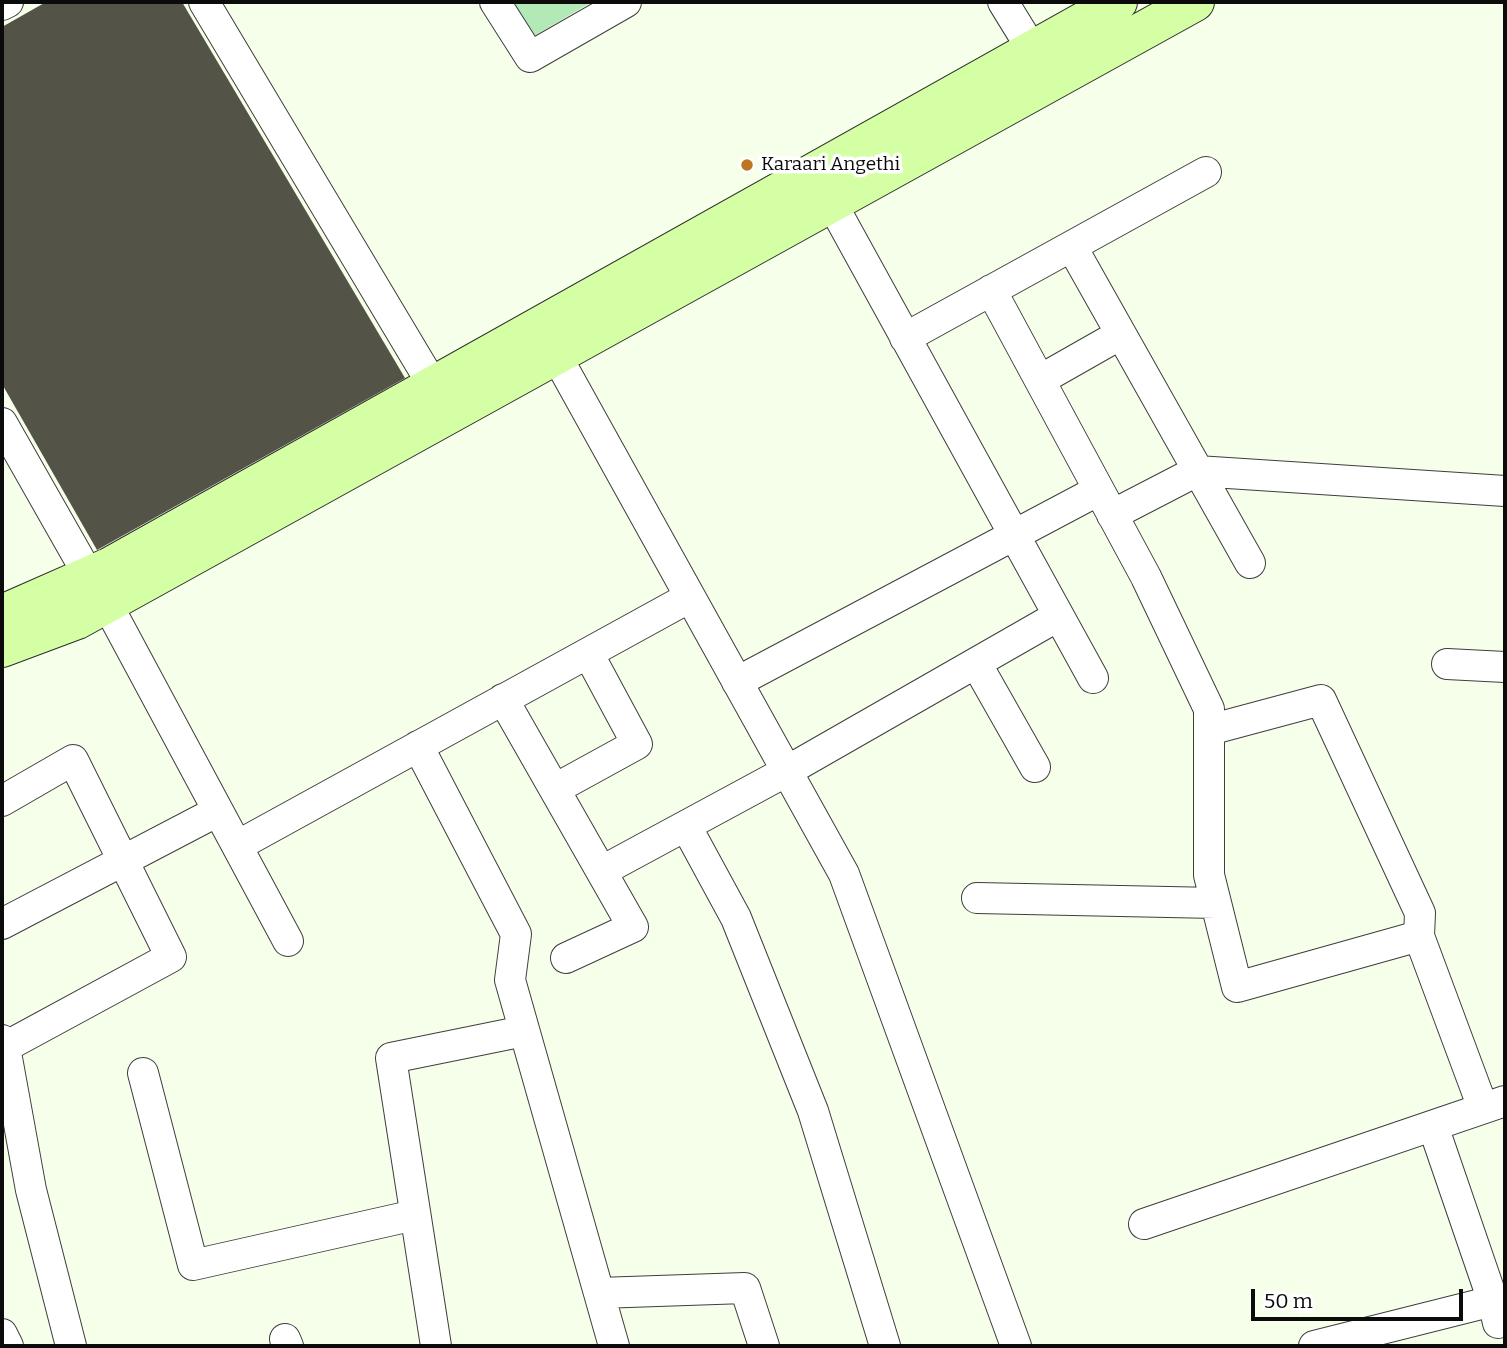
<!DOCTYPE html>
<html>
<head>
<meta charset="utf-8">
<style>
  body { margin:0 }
  #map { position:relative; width:1507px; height:1348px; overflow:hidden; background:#f6ffe9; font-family:Bitter,serif }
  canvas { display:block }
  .frame { position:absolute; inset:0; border:4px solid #0b0b0b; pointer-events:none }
  .scale { position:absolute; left:1251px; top:1289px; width:212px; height:32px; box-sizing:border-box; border:4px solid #0b0b0b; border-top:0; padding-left:9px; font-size:21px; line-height:24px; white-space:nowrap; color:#0b0b0b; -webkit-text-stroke:5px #fff; paint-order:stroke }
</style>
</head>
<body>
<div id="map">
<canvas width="1507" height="1348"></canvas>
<div class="frame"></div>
<div class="scale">50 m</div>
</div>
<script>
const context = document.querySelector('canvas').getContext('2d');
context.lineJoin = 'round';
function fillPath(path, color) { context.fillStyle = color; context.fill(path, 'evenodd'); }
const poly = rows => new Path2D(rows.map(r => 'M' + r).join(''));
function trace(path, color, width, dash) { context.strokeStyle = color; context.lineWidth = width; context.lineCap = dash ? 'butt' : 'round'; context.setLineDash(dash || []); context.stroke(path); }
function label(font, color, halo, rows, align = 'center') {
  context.font = font + ' Bitter,serif'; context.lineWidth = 7; context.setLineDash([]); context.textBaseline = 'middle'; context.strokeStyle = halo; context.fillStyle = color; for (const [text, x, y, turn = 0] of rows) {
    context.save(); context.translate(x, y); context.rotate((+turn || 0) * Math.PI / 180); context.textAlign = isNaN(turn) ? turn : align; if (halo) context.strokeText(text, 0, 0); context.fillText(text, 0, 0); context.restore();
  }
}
fillPath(poly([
  [511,2,592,2,532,37]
]), '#b3e9b7');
fillPath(poly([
  [46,2,182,2,405,378,97,550,2,384,2,27]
]), '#545347');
const street = poly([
  [204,2,443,402],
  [495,2,530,57,626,2],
  [1003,2,1043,67],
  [2,5,8,2],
  [821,184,1093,678],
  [1072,247,1250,563],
  [991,290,1146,577,1209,709,1209,875,1237,987,1419,936,1483,1108],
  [905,338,1206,172],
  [547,339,844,874,1016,1346],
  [1040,380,1121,334],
  [2,423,89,576,107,604,288,941],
  [1112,515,1197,471,1505,491],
  [976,663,1035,767],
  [1447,664,1505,667],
  [737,682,1099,490],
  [503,699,633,927,566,958],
  [1209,730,1321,700,1420,913,1419,936],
  [418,746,516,934,510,980,614,1346],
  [555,789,637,744,588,653],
  [2,801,73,760,171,957,5,1047],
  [686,826,736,918,813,1111,885,1346],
  [237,846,690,597],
  [602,871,787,771,1058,616],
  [977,898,1216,903],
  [2,924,218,811],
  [2,1040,5,1047,31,1190,71,1346],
  [143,1073,193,1265,415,1215],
  [1433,1126,1493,1301],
  [1144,1224,1505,1101],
  [599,1293,745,1288,764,1346],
  [2,1334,8,1346],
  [285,1339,288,1346],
  [436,1346,391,1058,524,1031],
  [1314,1346,1493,1301,1498,1323,1505,1318]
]);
const secondary = poly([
  [2,614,109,567,1118,2],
  [2,648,77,620,1195,2]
]);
trace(street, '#3e3e3e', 32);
trace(secondary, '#2d2d2d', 40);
trace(street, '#fff', 30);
trace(secondary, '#d4ffa4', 38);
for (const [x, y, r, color] of [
  [747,165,7,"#bc7522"]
]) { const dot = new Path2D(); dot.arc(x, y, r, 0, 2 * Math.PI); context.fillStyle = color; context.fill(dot); trace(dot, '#fff', 2.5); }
label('19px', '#0b0b0b', '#fff', [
  ["Karaari Angethi",761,165]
], 'left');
</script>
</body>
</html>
